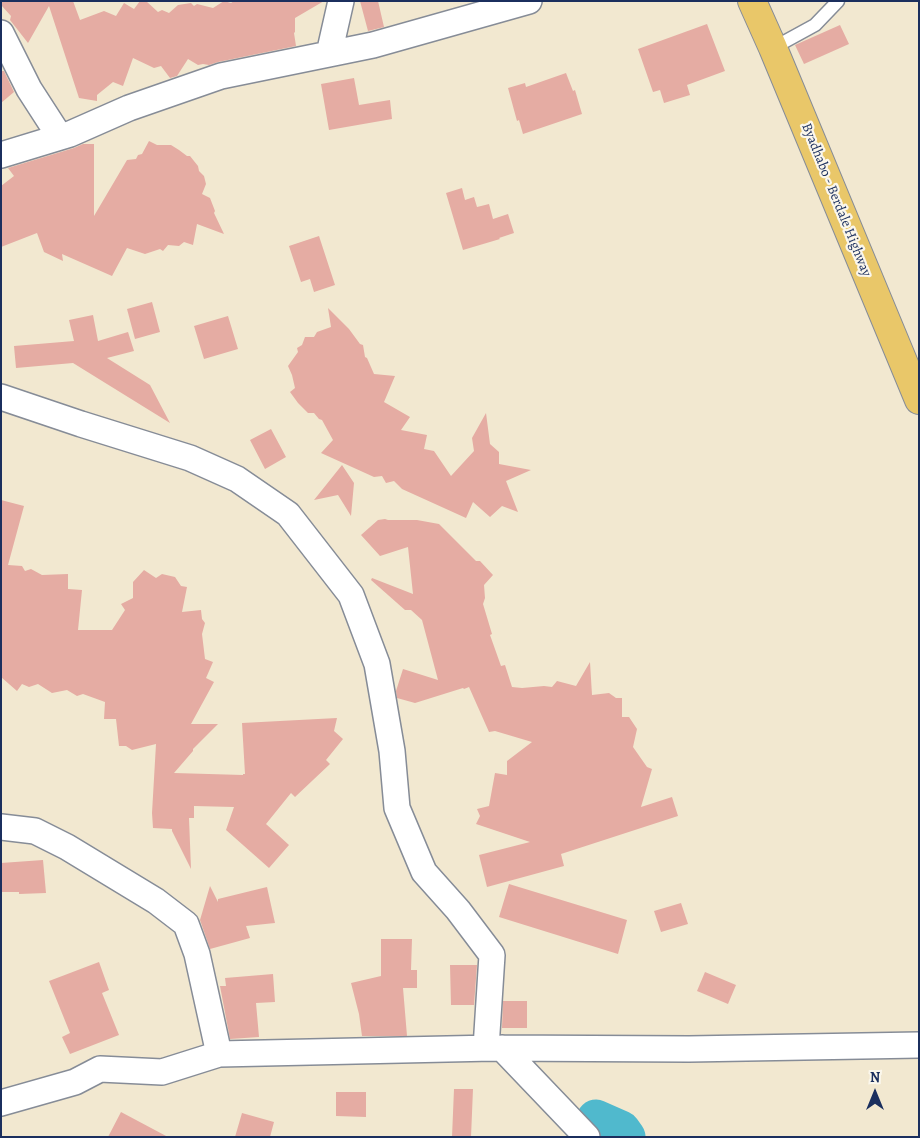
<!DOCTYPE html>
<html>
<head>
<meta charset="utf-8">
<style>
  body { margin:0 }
  #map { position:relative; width:920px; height:1138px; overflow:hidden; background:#f2e8d0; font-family:Alegreya,serif }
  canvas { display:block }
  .frame { position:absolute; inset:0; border:2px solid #1b2f5e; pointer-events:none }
  .north { position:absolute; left:850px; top:1068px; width:50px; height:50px; -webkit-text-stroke:4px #fbf7ec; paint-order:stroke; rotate:0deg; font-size:14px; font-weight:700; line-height:20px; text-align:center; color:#1b2f5e }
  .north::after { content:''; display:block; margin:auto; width:18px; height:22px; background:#1b2f5e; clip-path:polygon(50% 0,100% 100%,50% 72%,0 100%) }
</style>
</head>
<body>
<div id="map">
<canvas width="920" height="1138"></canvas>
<div class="frame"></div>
<div class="north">N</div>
</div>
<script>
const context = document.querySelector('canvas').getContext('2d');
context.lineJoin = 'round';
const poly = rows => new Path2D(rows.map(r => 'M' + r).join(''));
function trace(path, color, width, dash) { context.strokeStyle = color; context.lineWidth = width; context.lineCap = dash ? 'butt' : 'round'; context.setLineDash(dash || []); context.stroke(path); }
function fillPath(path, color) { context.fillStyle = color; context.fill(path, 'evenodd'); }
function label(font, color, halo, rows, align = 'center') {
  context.font = font + ' Alegreya,serif'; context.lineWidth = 4.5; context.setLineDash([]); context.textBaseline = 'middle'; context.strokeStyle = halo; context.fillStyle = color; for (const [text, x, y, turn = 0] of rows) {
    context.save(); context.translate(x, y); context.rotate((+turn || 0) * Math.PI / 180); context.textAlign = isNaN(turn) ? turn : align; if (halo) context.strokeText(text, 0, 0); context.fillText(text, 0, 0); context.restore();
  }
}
trace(poly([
  [596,1119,621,1130,626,1137]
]), '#50b9cd', 39);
fillPath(poly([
  [1,1,73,1,80,20,104,11,116,16,124,3,134,9,140,1,146,1,158,12,162,10,169,13,178,5,191,3,194,6,197,4,213,8,224,1,231,3,234,1,324,1,295,18,295,32,294,33,296,46,218,62,209,65,203,64,198,65,188,59,177,76,170,78,161,66,154,68,133,58,123,86,113,82,97,95,97,101,79,98,49,6,28,43,10,20,11,16,1,5],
  [360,1,378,1,384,27,368,31],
  [707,24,725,71,687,85,690,95,664,103,660,90,653,92,638,49],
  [840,25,849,44,804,64,795,45],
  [1,71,4,71,14,92,1,103],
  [566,73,573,91,575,90,582,114,523,134,519,120,517,121,508,88,525,83,526,87],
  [354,78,359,105,390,100,392,119,329,130,321,84],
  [149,141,157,145,171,145,179,150,187,156,190,156,198,166,199,171,204,176,206,184,202,194,210,198,215,211,214,213,224,234,197,224,193,245,184,242,179,246,168,245,163,251,160,249,145,254,127,248,112,276,62,254,63,261,44,252,37,233,1,247,1,186,14,176,8,168,74,148,83,144,94,144,94,216,127,160,136,159,138,155,142,154],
  [462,188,465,200,474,197,477,207,489,204,493,219,508,214,514,233,499,238,500,239,463,250,446,193],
  [319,236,335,285,314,292,310,279,301,282,289,246],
  [152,302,160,332,135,339,127,309],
  [328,308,349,329,360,344,363,345,365,357,367,358,374,374,395,376,384,402,410,417,401,430,427,435,424,449,434,451,451,476,474,451,472,438,486,413,490,444,499,452,499,464,531,470,506,481,518,512,502,506,490,517,473,502,466,518,402,489,394,481,386,483,382,476,374,477,321,453,333,440,322,420,319,419,314,413,308,413,298,403,290,392,295,388,292,375,288,366,298,352,297,348,302,345,305,337,314,337,317,332,331,327],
  [93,315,98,341,128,332,134,351,107,358,150,385,170,423,73,363,16,368,14,346,74,341,69,320],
  [228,316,238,349,204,359,194,326],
  [271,429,286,457,265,469,250,440],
  [342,465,354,483,351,516,338,495,314,500],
  [1,500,24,506,8,565,22,566,25,571,31,569,42,575,68,574,68,589,82,590,78,630,112,630,125,610,121,604,133,598,133,582,144,570,156,578,162,574,175,577,181,586,187,587,182,612,201,610,202,619,205,623,202,634,205,659,213,662,206,678,214,682,191,724,218,724,193,749,193,751,174,773,243,775,243,774,245,774,242,723,337,718,334,731,343,739,326,760,330,764,295,797,291,793,266,824,289,845,269,868,226,830,234,807,194,806,194,818,189,818,191,869,172,831,172,829,153,828,152,813,156,744,132,750,126,746,119,746,116,719,104,719,105,702,83,694,77,696,67,690,52,693,38,684,29,687,22,684,17,691,1,677],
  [385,519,388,520,417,520,439,524,476,561,480,561,493,575,484,585,485,598,483,604,492,634,490,635,501,666,505,665,512,687,522,688,544,686,552,687,557,681,576,686,590,662,592,695,609,693,616,698,622,698,622,717,629,717,637,729,633,747,647,767,652,769,641,807,672,797,678,816,561,854,564,866,487,887,479,855,530,842,476,824,480,816,477,809,489,806,495,773,507,775,507,761,532,742,495,731,489,732,469,687,464,689,463,688,415,703,397,698,396,691,403,669,438,680,422,620,411,610,405,610,371,580,372,578,413,594,408,547,380,556,361,535,378,520],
  [43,860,46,893,19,894,19,892,1,892,1,863],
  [509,884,627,920,618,954,499,917],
  [210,886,218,902,218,899,267,887,275,923,246,926,250,938,210,949,200,920],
  [681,903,688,924,661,932,654,911],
  [381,939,412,939,411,970,417,970,417,988,403,988,407,1036,362,1036,359,1014,351,983,381,976],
  [99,962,109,990,102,993,119,1035,70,1054,62,1037,70,1033,49,981],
  [450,965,477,965,474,1005,451,1005],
  [705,972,736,985,728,1004,697,991],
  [273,974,275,1002,256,1003,259,1037,230,1039,220,986,226,986,225,978],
  [503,1001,527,1001,527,1028,502,1028],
  [454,1089,473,1089,471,1137,452,1137],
  [336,1092,366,1092,366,1117,336,1116],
  [121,1112,168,1137,108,1137],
  [242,1113,274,1122,270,1137,235,1137]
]), '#e5aca3');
const service = poly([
  [773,48,815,25,838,1]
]);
const minor = poly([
  [1,33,29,89,60,137],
  [329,54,341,1],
  [1,155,70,134,129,108,221,76,373,45,529,1],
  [1,397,81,424,190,458,237,479,288,514,351,595,377,664,392,751,397,808,424,872,458,910,492,955,486,1048],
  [1,827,35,831,67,847,156,901,186,924,197,954,219,1054],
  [502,1048,587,1137],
  [1,1103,75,1082,100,1069,162,1072,219,1054,493,1048,689,1049,919,1045]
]);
const primary = poly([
  [752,1,773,48,919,400]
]);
trace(service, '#868c97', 15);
trace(minor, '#868c97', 28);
trace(primary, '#868c97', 30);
trace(service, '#fff', 12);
trace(minor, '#fff', 25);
trace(primary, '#e9c769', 28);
label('14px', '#1b2f5e', '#fbf7ec', [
  ["Byadhabo - Berdale Highway",836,200,68]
]);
</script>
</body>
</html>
